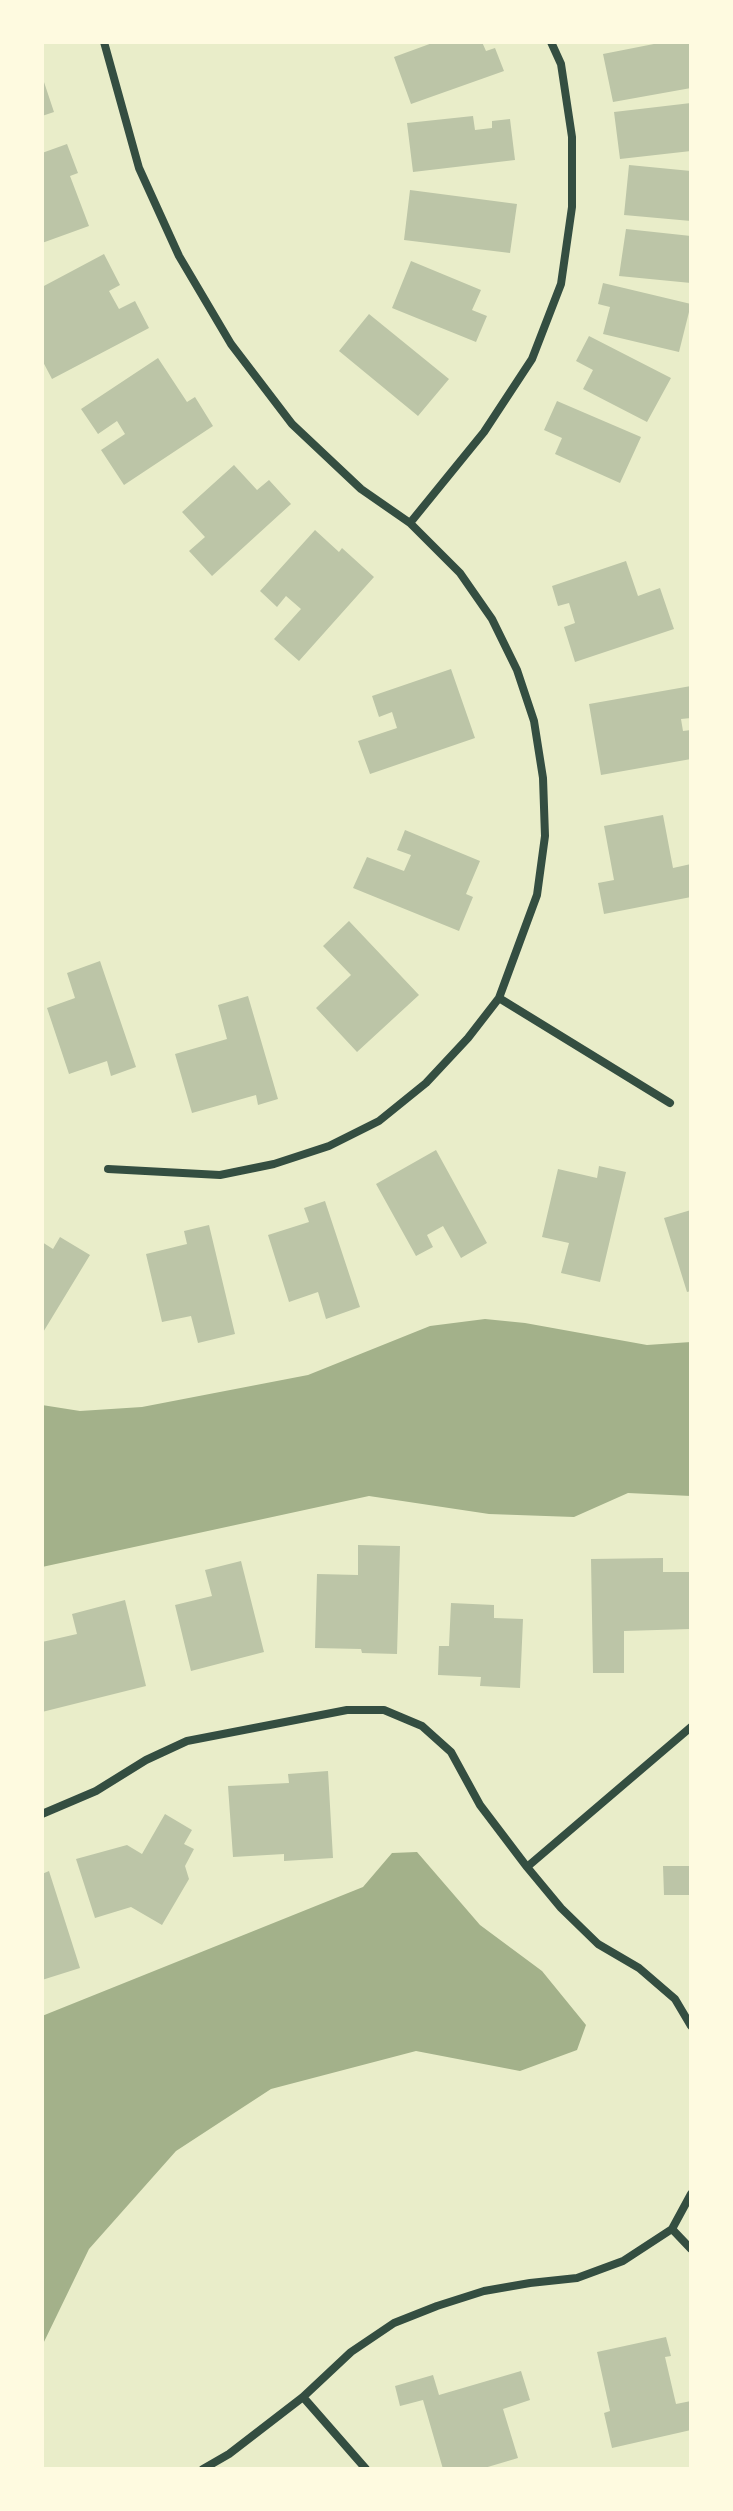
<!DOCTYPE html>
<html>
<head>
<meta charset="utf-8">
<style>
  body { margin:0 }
  #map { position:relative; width:733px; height:2511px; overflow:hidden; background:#e9edc9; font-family:Raleway,sans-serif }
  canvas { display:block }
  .frame { position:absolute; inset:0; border:44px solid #fefae0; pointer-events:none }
</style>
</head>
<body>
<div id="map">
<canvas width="733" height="2511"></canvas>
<div class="frame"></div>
</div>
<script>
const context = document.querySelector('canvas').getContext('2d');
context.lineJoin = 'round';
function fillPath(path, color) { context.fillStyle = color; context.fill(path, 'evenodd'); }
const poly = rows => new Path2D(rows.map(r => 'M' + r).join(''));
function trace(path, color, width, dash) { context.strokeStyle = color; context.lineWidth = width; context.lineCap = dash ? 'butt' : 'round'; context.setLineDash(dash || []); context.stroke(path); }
fillPath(poly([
  [485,1319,525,1323,647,1345,691,1342,691,1496,628,1493,574,1517,489,1514,369,1496,42,1567,42,1405,80,1411,142,1407,308,1375,430,1326],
  [417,1852,480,1925,542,1971,586,2025,577,2050,520,2071,416,2051,271,2089,176,2151,89,2249,42,2346,42,2016,363,1887,392,1853]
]), '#a3b18a');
fillPath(poly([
  [435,42,482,42,486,51,495,48,504,71,411,104,394,57],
  [664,42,691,42,691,88,613,102,603,54],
  [42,76,54,112,42,116],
  [691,103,691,151,620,159,614,112],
  [473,116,475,130,492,128,492,121,510,119,515,160,413,172,407,123],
  [67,144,78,173,70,176,89,226,42,243,42,153],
  [629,165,691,171,691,221,624,215],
  [410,190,517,204,510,253,404,240],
  [626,229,691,236,691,283,619,276],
  [104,254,120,285,109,291,119,309,135,301,149,328,52,379,42,360,42,287],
  [411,261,481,290,472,310,487,316,476,342,392,308],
  [603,283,691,304,679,352,603,334,610,307,598,304],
  [369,314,449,379,418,416,339,351],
  [589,336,671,378,647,422,583,389,593,370,576,361],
  [158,358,187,402,195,397,213,426,124,485,101,450,125,434,117,421,98,434,81,409],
  [557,401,641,437,620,483,555,454,562,438,544,430],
  [234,465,257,490,269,480,291,504,212,576,189,551,205,537,182,512],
  [315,530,339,552,342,548,374,577,299,661,274,639,301,609,286,596,277,607,260,591],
  [626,561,638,596,660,588,674,629,575,662,564,627,575,623,569,603,558,606,552,586],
  [451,669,475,738,370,774,358,741,397,728,392,712,379,717,372,696],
  [691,686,691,718,681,719,683,731,691,730,691,759,601,775,589,704],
  [663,815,673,868,691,864,691,897,604,914,598,883,614,880,604,826],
  [405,830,480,861,466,894,473,897,459,931,353,888,367,857,404,871,411,855,397,850],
  [349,921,419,995,357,1052,316,1008,351,975,323,946],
  [100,961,136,1067,111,1076,107,1061,69,1074,47,1008,75,998,67,973],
  [248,996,278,1099,258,1105,256,1095,192,1113,175,1054,227,1039,218,1005],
  [436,1150,487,1243,461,1258,443,1226,427,1235,433,1247,416,1256,376,1184],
  [599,1166,626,1172,600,1282,561,1273,569,1243,542,1237,558,1169,597,1178],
  [325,1201,360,1307,326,1319,318,1292,289,1302,268,1235,309,1222,304,1208],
  [691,1210,691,1291,687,1292,664,1218],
  [209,1225,235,1334,198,1343,191,1316,162,1322,146,1254,187,1244,184,1231],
  [60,1237,90,1255,42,1334,42,1242,53,1249],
  [358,1545,400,1546,397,1654,362,1653,361,1649,315,1648,317,1574,358,1575],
  [663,1558,663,1572,690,1572,690,1629,624,1631,624,1673,593,1673,591,1559],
  [241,1561,264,1652,191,1671,175,1605,212,1596,205,1570],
  [125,1600,146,1686,42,1712,42,1642,77,1634,72,1614],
  [451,1603,494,1605,494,1618,523,1619,520,1688,480,1686,481,1677,438,1675,439,1646,449,1646],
  [328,1771,333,1858,284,1861,284,1854,233,1857,228,1786,289,1783,288,1774],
  [165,1814,192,1830,184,1844,194,1849,185,1866,189,1879,162,1925,131,1907,95,1918,76,1859,127,1845,142,1854],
  [663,1866,691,1866,691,1895,664,1895],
  [49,1871,80,1968,42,1980,42,1874],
  [666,2337,671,2356,665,2357,676,2404,691,2401,691,2430,612,2448,604,2413,610,2411,597,2352],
  [521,2371,530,2400,503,2409,518,2458,481,2469,443,2469,423,2400,400,2406,395,2386,433,2375,439,2395]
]), '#bcc5a7');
trace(poly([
  [104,42,139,168,179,256,231,344,292,424,361,489,410,523,460,573,492,619,517,670,534,721,543,778,545,836,537,895,499,998,468,1038,426,1083,379,1121,329,1146,274,1164,220,1175,108,1169],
  [410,523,484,432,532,359,561,284,572,207,572,137,561,64,551,42],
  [499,998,670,1103],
  [42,1814,96,1791,146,1760,187,1741,347,1710,384,1710,422,1726,451,1752,480,1805,527,1867,561,1908,598,1944,639,1968,675,1999,691,2026],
  [527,1867,691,1727],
  [672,2229,691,2249],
  [303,2397,366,2469],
  [203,2469,229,2454,303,2397,351,2352,394,2323,437,2306,484,2291,530,2283,577,2278,623,2261,672,2229,691,2194]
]), '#344e41', 8);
</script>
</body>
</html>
